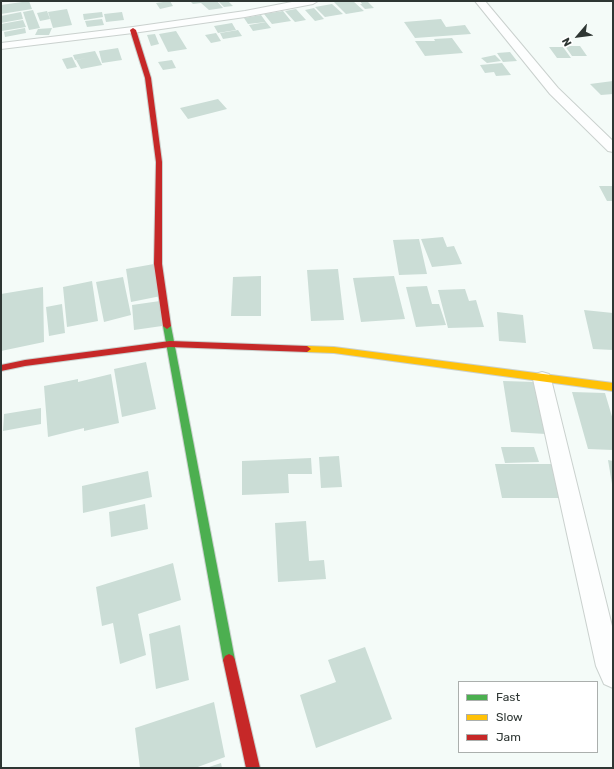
<!DOCTYPE html>
<html>
<head>
<meta charset="utf-8">
<style>
  body { margin:0 }
  #map { position:relative; width:614px; height:769px; overflow:hidden; background:#f4fbf8; font-family:Rubik,sans-serif }
  canvas { display:block }
  .frame { position:absolute; inset:0; border:2px solid #2e3633; pointer-events:none }
  .legend { position:absolute; left:458px; top:681px; width:140px; height:72px; box-sizing:border-box; background:#fff; border:1px solid #abafad; margin:0; padding:5px 7px; list-style:none; font-size:12px; color:#2e3633 }
  .legend li { display:flex; align-items:center; gap:8px; height:20px }
  .legend b { width:20px; border:1px solid #abafad }
  .north { position:absolute; left:558px; top:16px; width:40px; height:40px; -webkit-text-stroke:3px #fff; paint-order:stroke; rotate:242deg; font-size:11px; font-weight:700; line-height:16px; text-align:center; color:#2e3633 }
  .north::after { content:''; display:block; margin:auto; width:14px; height:18px; background:#2e3633; clip-path:polygon(50% 0,100% 100%,50% 72%,0 100%) }
</style>
</head>
<body>
<div id="map">
<canvas width="614" height="769"></canvas>
<div class="frame"></div>
<ul class="legend">
<li><b style="height:5px;background:#4caf50"></b>Fast</li>
<li><b style="height:5px;background:#ffc107"></b>Slow</li>
<li><b style="height:5px;background:#c62828"></b>Jam</li>
</ul>
<div class="north">N</div>
</div>
<script>
const context = document.querySelector('canvas').getContext('2d');
context.lineJoin = 'round';
function fillPath(path, color) { context.fillStyle = color; context.fill(path, 'evenodd'); }
const poly = rows => new Path2D(rows.map(r => 'M' + r).join(''));
function trace(path, color, width, dash) { context.strokeStyle = color; context.lineWidth = width; context.lineCap = dash ? 'butt' : 'round'; context.setLineDash(dash || []); context.stroke(path); }
fillPath(poly([
  [29,1,32,9,1,14,1,5],
  [170,1,173,6,160,9,156,3],
  [190,1,217,1,223,8,209,10,201,3,193,4],
  [218,1,228,1,233,6,224,7],
  [343,1,353,1,364,11,346,14,334,2],
  [360,1,372,1,368,2,374,8,365,9,360,4,362,4],
  [332,4,343,14,325,17,315,7],
  [314,8,324,19,315,21,305,10],
  [67,9,72,25,53,28,48,12],
  [296,9,306,20,295,22,285,11],
  [33,10,40,28,29,30,23,12],
  [47,11,50,19,40,21,37,13],
  [283,11,291,21,272,24,264,14],
  [21,12,23,19,1,23,1,16],
  [102,12,103,17,84,20,83,14],
  [122,12,124,20,106,22,104,14],
  [261,15,266,22,248,24,244,18],
  [102,19,104,25,87,27,85,21],
  [441,19,446,27,465,25,471,34,415,38,404,22],
  [23,20,26,27,2,31,1,24],
  [266,22,271,28,253,31,249,25],
  [232,23,236,30,218,33,214,26],
  [25,28,26,33,5,37,4,32],
  [52,28,49,35,35,35,38,29],
  [238,30,242,36,223,39,220,33],
  [176,31,187,49,168,52,159,34],
  [216,33,221,41,211,43,205,35],
  [155,34,159,44,151,46,147,35],
  [452,38,463,53,425,56,415,41,435,41,434,39],
  [565,46,580,46,587,56,572,56],
  [549,47,563,47,571,58,557,58],
  [118,48,122,60,102,63,99,51],
  [95,51,102,65,81,69,76,60,87,58,75,60,73,55],
  [510,52,517,61,503,62,497,53],
  [495,55,501,61,487,63,481,58],
  [72,57,77,67,67,69,62,59],
  [172,60,176,68,163,70,158,62],
  [502,63,511,75,496,76,494,72,485,73,480,65],
  [613,81,613,94,601,95,590,84],
  [218,99,227,109,188,119,180,108],
  [599,186,613,186,613,201,607,201],
  [443,237,447,247,454,246,462,264,432,267,421,239],
  [419,239,427,274,399,275,393,240],
  [154,264,161,296,131,302,126,269],
  [338,269,344,320,311,321,307,270],
  [261,276,261,316,231,316,233,277],
  [394,276,405,319,361,322,353,278],
  [123,277,131,315,104,322,96,282],
  [92,281,98,321,67,327,63,287],
  [427,286,432,304,439,304,446,325,416,327,406,287],
  [43,287,44,342,1,351,1,294],
  [465,289,469,301,476,300,484,327,448,328,438,290],
  [160,301,162,326,134,330,132,305],
  [62,304,65,333,49,336,46,307],
  [584,310,613,313,613,350,593,349],
  [497,312,523,315,526,343,499,341],
  [146,362,156,409,122,417,114,369],
  [111,374,119,423,84,431,84,428,48,437,44,386,78,379,78,382],
  [503,381,536,382,546,434,511,432],
  [572,392,605,393,613,420,613,450,588,449],
  [41,408,41,424,3,431,4,414],
  [501,447,534,447,539,462,505,463],
  [339,456,342,487,321,488,319,457],
  [311,458,312,474,288,474,289,493,242,495,242,461],
  [608,460,613,461,613,484,612,484],
  [495,464,558,464,568,498,502,498],
  [148,471,152,497,83,513,82,486],
  [145,504,148,529,111,537,109,512],
  [306,521,309,561,324,560,326,579,278,582,275,523],
  [173,563,181,600,138,614,146,655,120,664,113,623,102,626,96,587],
  [180,625,189,680,156,689,149,634],
  [365,647,392,719,316,748,300,695,336,682,328,660],
  [214,702,225,757,195,768,140,768,135,728],
  [221,763,222,768,206,768]
]), '#cbddd6');
const street = poly([
  [297,1,318,1,313,4,245,17,133,33,1,49,1,43,133,27,245,11,297,1],
  [475,1,485,1,558,88,613,141,613,152,608,151,550,94,475,1],
  [542,372,549,374,551,379,613,630,613,688,604,684,596,666,533,379,535,374,542,372]
]);
const fast = poly([
  [167,323,171,326,235,660,233,664,229,666,225,664,223,660,163,326,167,323]
]);
const slow = poly([
  [307,346,334,347,613,383,613,391,334,353,307,352,303,349,307,346]
]);
const jam = poly([
  [133,28,136,30,151,78,162,162,162,264,171,326,167,329,163,326,154,264,156,162,145,78,130,30,133,28],
  [170,341,307,346,311,349,307,352,170,347,25,366,1,371,1,365,25,360,170,341],
  [229,654,233,656,235,660,260,768,246,768,223,660,225,656,229,654]
]);
trace(street, '#cad1ce', 2);
trace(fast, '#cad1ce', 2);
trace(slow, '#cad1ce', 2);
trace(jam, '#cad1ce', 2);
fillPath(street, '#fdfefe');
fillPath(fast, '#4caf50');
fillPath(slow, '#ffc107');
fillPath(jam, '#c62828');
</script>
</body>
</html>
